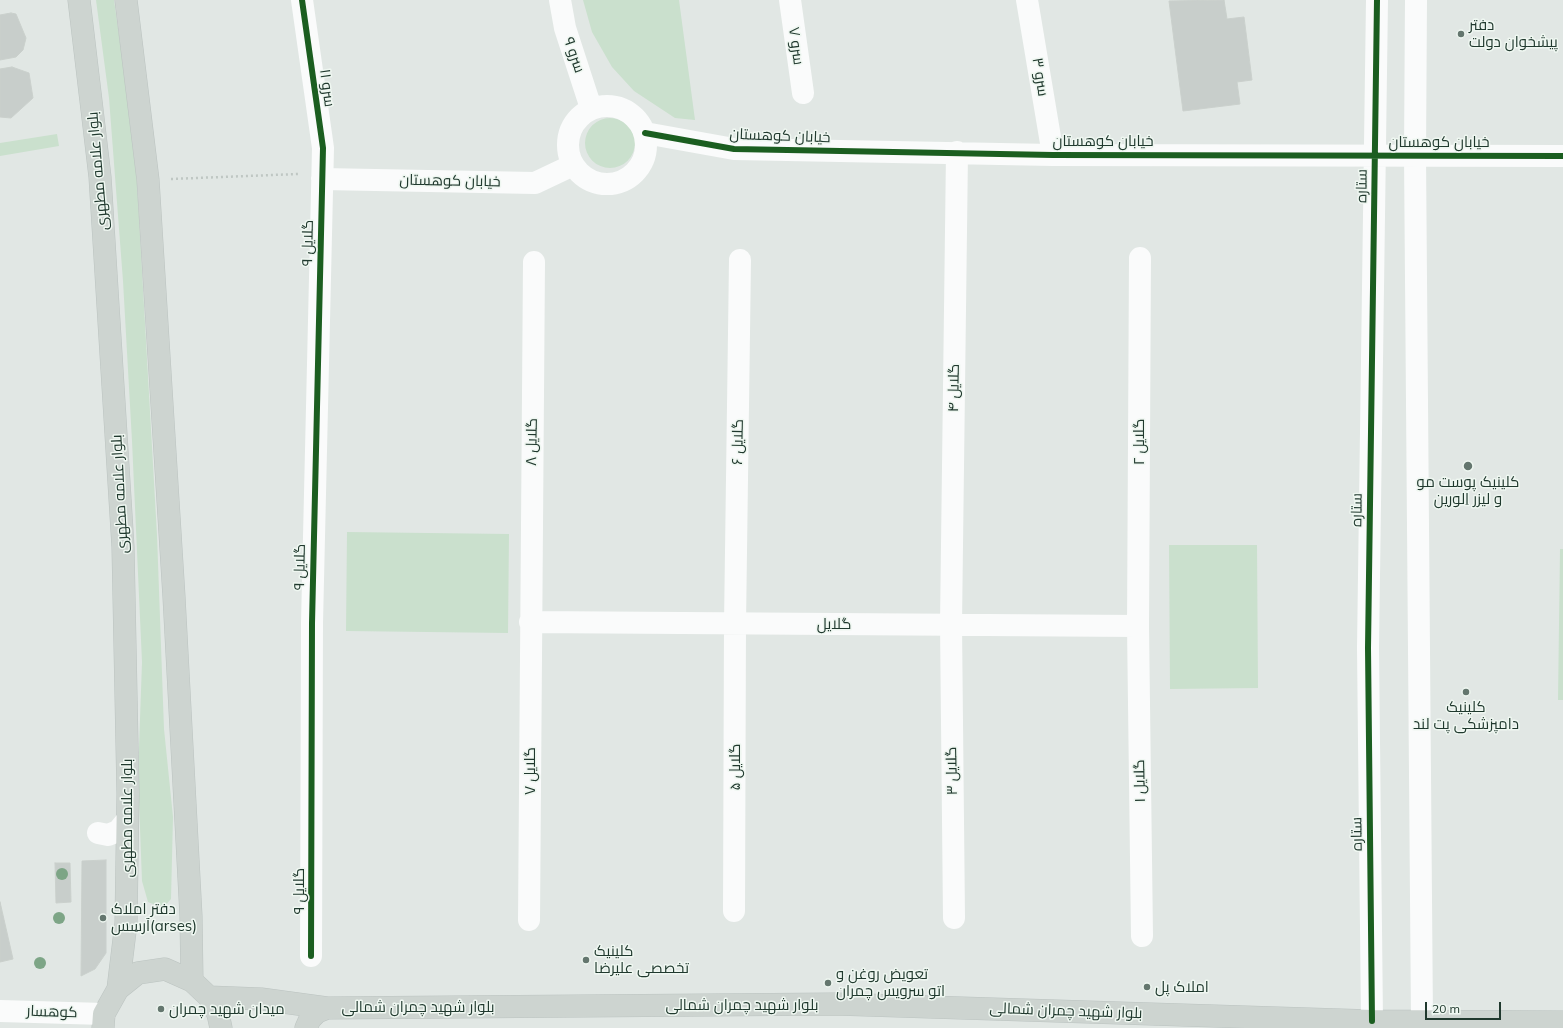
<!DOCTYPE html>
<html>
<head>
<meta charset="utf-8">
<style>
  body { margin:0 }
  #map { position:relative; width:1563px; height:1028px; overflow:hidden; background:#e1e7e4; font-family:Mulish,sans-serif }
  canvas { display:block }
  .scale { position:absolute; left:1425px; top:1002px; width:76px; height:18px; box-sizing:border-box; border:2px solid #20392e; border-top:0; padding-left:5px; font-size:12px; line-height:14px; white-space:nowrap; color:#20392e; -webkit-text-stroke:3px #eff7f1; paint-order:stroke }
</style>
</head>
<body>
<div id="map">
<canvas width="1563" height="1028"></canvas>
<div class="scale">20 m</div>
</div>
<script>
const context = document.querySelector('canvas').getContext('2d');
context.lineJoin = 'round';
function fillPath(path, color) { context.fillStyle = color; context.fill(path, 'evenodd'); }
const poly = rows => new Path2D(rows.map(r => 'M' + r).join(''));
function trace(path, color, width, dash) { context.strokeStyle = color; context.lineWidth = width; context.lineCap = dash ? 'butt' : 'round'; context.setLineDash(dash || []); context.stroke(path); }
function label(font, color, halo, rows, align = 'center') {
  context.font = font + ' Mulish,Cairo,sans-serif'; context.lineWidth = 3; context.setLineDash([]); context.textBaseline = 'middle'; context.strokeStyle = halo; context.fillStyle = color; for (const [text, x, y, turn = 0] of rows) {
    context.save(); context.translate(x, y); context.rotate((+turn || 0) * Math.PI / 180); context.textAlign = isNaN(turn) ? turn : align; if (halo) context.strokeText(text, 0, 0); context.fillText(text, 0, 0); context.restore();
  }
}
fillPath(poly([
  [96,0,114,0,135,147,157,535,164,729,173,817,171,899,163,908,148,902,142,881,138,776,142,662,132,441,123,281,109,98],
  [583,0,679,0,695,120,675,118,634,91,612,67,592,32],
  '585 143a25 25 0 1 1 50 0a25 25 0 1 1-50 0Z',
  [57,134,59,146,0,156,0,143],
  [347,532,509,534,508,633,346,631],
  [1169,545,1257,545,1258,688,1170,689],
  [1560,549,1563,549,1563,700,1558,700]
]), '#cae0cd');
const building = poly([
  [1224,0,1227,19,1244,17,1252,80,1237,82,1240,104,1183,111,1169,1,1224,0],
  [11,13,16,14,26,38,23,50,16,57,0,60,0,15,11,13],
  [12,67,29,73,33,98,11,118,0,117,0,69,12,67],
  [106,860,106,953,95,969,81,976,82,861,106,860],
  [55,863,70,863,71,902,56,903,55,863],
  [0,902,13,959,0,962,0,902]
]);
fillPath(building, '#c8cecb');
trace(building, '#cad0cc', 1);
const major = poly([
  [79,0,100,177,123,547,128,794,126,923,118,989],
  [126,0,148,180,174,597,191,916,192,981],
  [209,997,261,999,327,1008,835,1004,1372,1021,1563,1022],
  [103,1028,104,1014,118,989,138,973,165,969,192,981,209,997,218,1014,221,1028],
  [306,1028,310,1019,317,1012,327,1008]
]);
trace(major, '#bbc3c0', 23);
trace(poly([
  [171,179,298,174]
]), '#bfc7c3', 2.5, [2, 3]);
trace(poly([
  [302,0,323,148,312,623,311,956],
  [560,0,565,28,591,108],
  [790,0,803,93],
  [1027,0,1053,155],
  [1416,0,1415,155,1422,1021],
  '568 145a39 39 0 1 1 78 0a39 39 0 1 1-78 0Z',
  [645,133,734,149,1053,155,1563,156],
  [322,179,535,183,573,165],
  [1140,258,1138,626,1142,936],
  [530,622,1138,626],
  [98,833,108,835,118,831,127,820],
  [734,911,735,624,740,260],
  [954,918,951,624,957,152],
  [529,920,534,262],
  [0,1011,104,1014],
  [1372,1021,1368,648,1377,0]
]), '#fafbfb', 22);
trace(major, '#cdd4d0', 22);
trace(poly([
  [302,0,323,148,312,623,311,956],
  [645,133,734,149,1053,155,1563,156],
  [1372,1021,1368,648,1377,0]
]), '#1b5e20', 6);
context.fillStyle = '#7da586';
for (const [x, y] of [
  [62,874],
  [59,918],
  [40,963]
]) { context.beginPath(); context.arc(x, y, 6, 0, 2 * Math.PI); context.fill(); }
for (const [x, y, r, color] of [
  [1461,34,4,"#64766e"],
  [1468,466,5,"#64766e"],
  [1466,692,4,"#64766e"],
  [103,918,4,"#64766e"],
  [586,960,4,"#64766e"],
  [828,983,4,"#64766e"],
  [1147,987,4,"#64766e"],
  [161,1009,4,"#64766e"]
]) { const dot = new Path2D(); dot.arc(x, y, r, 0, 2 * Math.PI); context.fillStyle = color; context.fill(dot); trace(dot, '#eff7f1', 1.5); }
label('15px', '#20392e', '#eff7f1', [
  ["دفتر",1469,25],
  ["پیشخوان دولت",1469,42],
  ["کلینیک پوست مو",1468,482,"center"],
  ["و لیزر اِلورین",1468,499,"center"],
  ["کلینیک",1466,707,"center"],
  ["دامپزشکی پت لند",1466,724,"center"],
  ["دفتر املاک",111,909],
  ["آرسِس(arses)",111,926],
  ["کلینیک",594,951],
  ["تخصصی علیرضا",594,968],
  ["تعویض روغن و",836,974],
  ["اتو سرویس چمران",836,991],
  ["املاک پل",1155,987],
  ["میدان شهید چمران",169,1009]
], 'left');
label('15px', '#20392e', '#eff7f1', [
  ["سرو ۷",796,46,82],
  ["سرو ۹",574,55,71],
  ["سرو ۳",1040,77,81],
  ["سرو ۱۱",327,88,82],
  ["خیابان کوهستان",780,136,2],
  ["خیابان کوهستان",1103,141],
  ["خیابان کوهستان",1439,142],
  ["بلوار علامه مطهری",98,171,-95],
  ["خیابان کوهستان",450,181,1],
  ["ستاره",1362,186,-89],
  ["گلایل ۹",308,243,-89],
  ["گلایل ۴",954,388,-89],
  ["گلایل ۸",532,442,-89],
  ["گلایل ۶",738,442,-89],
  ["گلایل ۲",1139,442,-90],
  ["بلوار علامه مطهری",120,494,-93],
  ["ستاره",1357,510,-89],
  ["گلایل ۹",300,567,-89],
  ["گلایل",834,624],
  ["گلایل ۵",735,767,-90],
  ["گلایل ۷",530,771,-90],
  ["گلایل ۳",952,771,-91],
  ["گلایل ۱",1140,781,-91],
  ["بلوار علامه مطهری",127,818,-90],
  ["ستاره",1357,834,-91],
  ["گلایل ۹",299,891,-90],
  ["بلوار شهید چمران شمالی",742,1005],
  ["بلوار شهید چمران شمالی",418,1007],
  ["بلوار شهید چمران شمالی",1066,1011,2],
  ["کوهسار",52,1012,2]
]);
</script>
</body>
</html>
